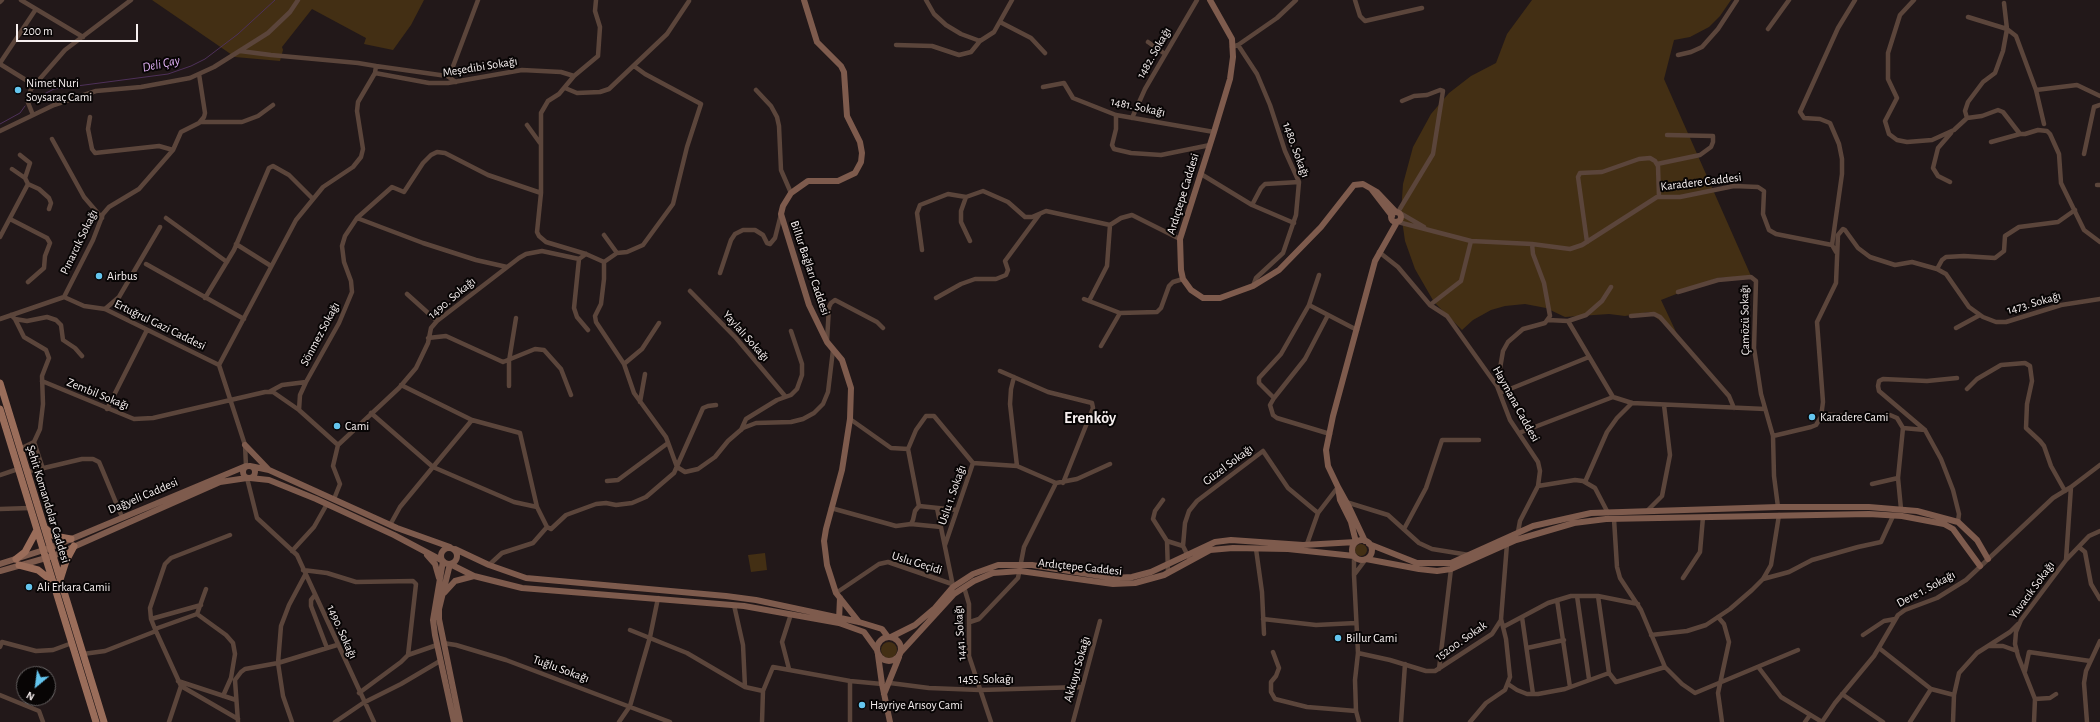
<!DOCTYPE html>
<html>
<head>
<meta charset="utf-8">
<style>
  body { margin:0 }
  #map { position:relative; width:2100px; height:722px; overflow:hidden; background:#221819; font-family:"Alegreya Sans",sans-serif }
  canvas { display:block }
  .north { position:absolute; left:16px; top:666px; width:40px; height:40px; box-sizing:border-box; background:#080505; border:1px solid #676363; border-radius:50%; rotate:209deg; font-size:11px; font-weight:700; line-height:16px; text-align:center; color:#f6efef }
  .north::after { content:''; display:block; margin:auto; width:14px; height:18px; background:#64c5ee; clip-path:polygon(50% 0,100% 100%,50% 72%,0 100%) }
  .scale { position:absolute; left:16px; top:24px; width:122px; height:18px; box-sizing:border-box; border:2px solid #f6efef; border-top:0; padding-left:5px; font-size:12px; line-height:14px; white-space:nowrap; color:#f6efef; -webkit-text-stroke:3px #080505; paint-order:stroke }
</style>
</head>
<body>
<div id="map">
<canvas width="2100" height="722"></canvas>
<div class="north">N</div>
<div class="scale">200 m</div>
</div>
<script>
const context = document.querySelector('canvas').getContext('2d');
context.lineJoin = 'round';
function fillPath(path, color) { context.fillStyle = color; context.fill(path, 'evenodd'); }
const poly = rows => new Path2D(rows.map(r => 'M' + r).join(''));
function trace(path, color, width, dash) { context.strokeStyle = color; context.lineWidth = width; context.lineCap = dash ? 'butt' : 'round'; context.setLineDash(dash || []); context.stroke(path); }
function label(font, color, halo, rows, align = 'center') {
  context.font = font + ' "Alegreya Sans",sans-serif'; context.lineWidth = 4; context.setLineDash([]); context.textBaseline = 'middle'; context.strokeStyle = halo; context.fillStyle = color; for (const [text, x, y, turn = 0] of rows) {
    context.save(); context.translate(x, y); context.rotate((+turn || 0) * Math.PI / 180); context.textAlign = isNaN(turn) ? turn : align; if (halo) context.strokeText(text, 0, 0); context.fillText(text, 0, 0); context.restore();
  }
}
fillPath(poly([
  [152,0,424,0,411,25,393,50,364,44,366,38,312,9,282,47,283,50,280,61,235,57],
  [1532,0,1731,0,1720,16,1709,27,1690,37,1674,40,1664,79,1751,276,1717,278,1661,300,1677,334,1649,312,1625,316,1609,314,1565,317,1546,308,1525,304,1505,306,1491,310,1473,320,1462,330,1434,302,1415,269,1405,241,1401,213,1403,184,1413,147,1431,114,1449,93,1471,76,1496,63,1507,34],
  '1355 550a6 6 0 1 1 12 0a6 6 0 1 1-12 0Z',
  [765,553,767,570,751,572,748,555],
  '881 650a8 8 0 1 1 16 0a8 8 0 1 1-16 0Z'
]), '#432f14');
trace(poly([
  [30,101,54,89,168,74,191,66,205,59,238,34,275,0],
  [0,124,20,113,25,106]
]), '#4e315a', 1);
trace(poly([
  [21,0,83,37],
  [926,0,934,14,946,25,961,34,980,41],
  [1355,0,1360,16,1365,21,1422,8],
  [1914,0,1900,15,1888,53,1888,79,1897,98,1885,121,1889,134,1897,140,1907,142,1932,140,1954,130,1967,118,1982,116,1998,110,2003,112,2020,134,2025,134,2038,130,2047,131,2050,134,2059,154,2061,183,2084,230,2100,242],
  [0,2,2,0],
  [1968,17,2007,29,2016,36,2036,90,2044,124],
  [1000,22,1031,38,1045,53],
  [1768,29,1789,0],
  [1148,42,1165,54],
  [896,45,932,46,959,55,971,52,980,41,994,32,1012,0],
  [1238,45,1277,18,1296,0],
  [1232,47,1238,45,1257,74,1270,105,1285,151,1299,182,1296,215,1283,253,1256,278,1253,286],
  [240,51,271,55,358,63,376,66,375,73,429,83,448,83,522,70,561,72,574,76,598,56,600,27,595,11,596,0],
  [1678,55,1691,52,1702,47,1718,29,1737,0],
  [0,63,36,9],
  [0,64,34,85],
  [376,66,447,76,456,82],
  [574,76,559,94,548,101,541,113,541,193,537,232,539,236,546,242,586,254,604,262],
  [449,77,478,0],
  [1043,87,1064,83,1073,98,1116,115,1214,132],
  [565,88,577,93,600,92,609,89,667,34,689,1],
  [756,90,771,106,777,117,779,126,781,170,791,193],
  [2036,90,2077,85,2100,96],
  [33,115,27,100,31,89,65,50,131,0],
  [1116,115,1116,129,1112,145,1114,149,1131,153,1161,155,1210,145],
  [90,117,88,129,92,149,95,153,159,146,173,150],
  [1132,118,1145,89,1197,0],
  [1967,118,1965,111,1968,102,1983,82,1995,73,2003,51,2007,29,2004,3],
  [200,122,242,122,258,116,273,105],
  [527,125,540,143],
  [0,131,54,105,96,91,141,87,190,78,214,67,268,33,290,12,298,0],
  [52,139,84,197,102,218],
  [1991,142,2020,134],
  [2084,154,2094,107,2100,105],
  [20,155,30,163,25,178,28,184,39,189,49,198,51,203,49,209],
  [1657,164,1700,155,1711,147,1713,142,1713,136,1667,135],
  [12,169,25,178],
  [1201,174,1252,205,1294,223],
  [1950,182,1938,176,1933,168,1938,148,1951,133],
  [2097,185,2100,185],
  [966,197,961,211,961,222,970,241],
  [1252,205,1261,188,1265,184,1299,182],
  [1398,212,1433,154,1443,91,1440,90,1427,95,1414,96,1402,101],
  [1400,213,1424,227],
  [166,218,227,262],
  [357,218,423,243,476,260,507,267],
  [10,219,47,238,50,243,45,256,44,268,28,282],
  [1398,222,1471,241,1532,244,1570,249,1582,245,1657,197,1680,197,1734,186,1758,187,1764,191,1763,214,1769,230,1776,234,1832,245,1836,252],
  [604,235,617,253],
  [0,237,28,184],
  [1587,242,1578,177,1580,173,1602,172,1639,159,1650,158,1655,161,1658,166,1659,197],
  [236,244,271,266],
  [1832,245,1842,174,1842,159,1839,144,1830,123,1820,119,1804,118,1800,112,1838,28,1855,0],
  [922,250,917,213,920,205,948,194,966,197,983,191,1008,202,1025,217,1032,217,1046,211,1110,225,1121,218,1132,215,1180,239],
  [1379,252,1398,267,1430,305,1447,316,1497,386,1510,420,1538,462,1540,471,1538,486,1520,521,1518,532],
  [579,259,574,308,577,317,588,330],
  [604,262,604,279,601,304,595,316,596,322,624,364,634,393,666,437,677,467,685,472,698,469,715,457,728,441,743,428,756,423,791,422,803,419,814,413,823,404,828,392,833,350],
  [604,262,617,253,627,252,643,245,673,204,687,147,701,104,645,74,634,66],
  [146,264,244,319],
  [1937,269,1942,260,1946,257,1964,256,1995,258,2004,251,2005,236,2019,227,2058,222,2075,210],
  [720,273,731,240,735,234,743,230,755,230,763,235,767,243,770,244,775,238,781,214],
  [1319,275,1309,305,1357,330],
  [690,291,736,338,785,396],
  [1678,292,1718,280,1751,277,1756,281,1754,348,1761,394,1773,436,1774,476,1778,507],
  [407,294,437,321],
  [64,297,93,240,103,214,109,207,139,189,173,150,181,132,199,123,204,117,205,113,199,74],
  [205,298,234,250,269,168,273,166,289,175,313,199],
  [936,298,961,284,975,279,996,279,1006,275,1008,270,1005,261,1039,215],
  [1084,299,1120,313,1157,312,1161,308,1169,286,1173,282,1183,279],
  [1089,301,1107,266,1110,225],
  [1430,305,1461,281,1471,241],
  [105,309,119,297,160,227],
  [11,315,15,319,24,337,46,350,49,358,42,376,43,404,40,429,34,442,20,449],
  [1328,315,1305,359,1274,398,1270,405,1273,415,1277,418,1330,434],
  [1631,316,1654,314,1660,317,1729,396,1734,408],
  [0,319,64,297,84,306,105,309,219,365],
  [15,319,27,321,47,317,56,320,61,325,63,340,75,348,82,356],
  [1548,320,1568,321,1613,397],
  [1568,321,1586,315,1602,301,1611,287],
  [1956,328,1980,315],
  [428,338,446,336,503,362,535,349,544,350,561,369,571,395],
  [827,341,829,307,831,303,835,300,877,322,883,328],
  [1101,346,1120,313],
  [624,364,642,349,659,323],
  [219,365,296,220,323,187,353,167,361,157,363,149,357,111,358,102,375,73],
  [219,365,245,445,246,466],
  [1000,371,1048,392,1092,403,1093,408,1063,483],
  [1014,377,1011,389,1010,404,1017,466],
  [1957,378,1927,381,1883,379,1879,381,1878,386,1879,391,1925,430,1941,459,1953,490,1959,514,1958,522],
  [42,381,134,419,153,418,265,392,273,392,299,410,338,445],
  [401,385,472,420,520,433,537,507,547,527],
  [509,386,509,361,516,318],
  [1497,386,1503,351,1508,342,1523,329,1545,323,1550,316,1544,283,1533,254,1532,244],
  [1967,389,1977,379,2001,365,2025,363,2030,366,2032,381,2027,404,2026,428,2040,441,2044,446,2051,466,2065,491],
  [269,392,282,385,306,382],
  [1500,393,1589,357],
  [1274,398,1259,383,1259,378,1281,354,1309,305],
  [640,402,645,374],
  [107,409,147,330],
  [299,410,300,395,306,382,339,323,352,292,351,281,344,262,342,246,345,236,357,218,392,187,404,192,423,163,431,155,437,152,445,153,488,175,541,193],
  [371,413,433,467,400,507,390,525],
  [1822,414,1869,418,1890,415,1897,418,1903,428],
  [850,419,891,448,908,449],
  [472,420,433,467,514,502,537,507],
  [741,430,746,419,777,400,791,395,797,389,802,375,802,364,791,331],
  [1519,433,1613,397,1632,403,1765,409],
  [1773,436,1811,427,1816,425,1821,417,1823,402,1817,322,1836,283,1838,235,1843,229,1845,230,1858,248,1870,257,1895,265,1912,262,1937,269,1946,274,1969,307,1983,317,1996,322,2006,322,2061,305,2100,299],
  [34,442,43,469],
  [973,463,1017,466,1056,483,1077,479,1110,464],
  [27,472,82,459,93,459,99,462,102,469,122,517],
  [0,475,18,469],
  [247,478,257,518,297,555,374,722],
  [607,481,618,480,668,443],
  [1585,482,1607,432,1617,418,1632,403],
  [1872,484,1898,478],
  [1538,486,1575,480,1583,481,1595,488,1608,513],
  [334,499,340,484,333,466,338,445,399,388,416,368,428,343,431,328,437,321,519,258,526,254,542,251,579,259,586,254],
  [1163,500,1155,511,1153,519,1167,541,1168,572],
  [1346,502,1388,515,1419,543,1432,549,1469,555],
  [831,508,896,526,911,524,913,520,915,511,919,506],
  [937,508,953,586],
  [0,509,30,508],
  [1901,509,1898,478,1903,428,1925,430],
  [957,510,919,506,908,449,916,430,926,416,934,416,973,463],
  [1647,511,1662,496,1670,455,1664,405],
  [1614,519,1617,567,1620,578,1641,610,1665,667,1682,684,1695,693,1798,650],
  [911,524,941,527],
  [1404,529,1426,488,1442,440,1479,440],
  [1167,541,1183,546,1189,558],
  [1307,544,1318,513,1338,487],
  [945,545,973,463],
  [1183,546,1185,523,1189,511,1197,501,1263,451,1288,488,1318,513],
  [2079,547,2085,552,2091,584,2100,599],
  [1256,549,1262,592,1264,634],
  [292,551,314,527,327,504],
  [1354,556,1354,575,1366,559],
  [2066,560,2071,487],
  [489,565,502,553,533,543,547,527,551,529,566,515,596,504,606,503,616,505,632,503,646,497,674,473,703,408,708,406,716,405],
  [303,570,327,573,356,582,413,581,416,584,408,655],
  [1354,575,1358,653,1355,680,1356,711,1359,722],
  [1683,578,1700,552,1703,517],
  [1763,579,1789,572,1812,560,1858,547,1881,542,1893,516],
  [964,587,969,604,969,656,991,722],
  [836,593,879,564,888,562,952,584],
  [315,595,311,600,311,606,327,648],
  [1577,596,1589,679],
  [1598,596,1609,673,1616,682,1665,667],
  [1557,600,1570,687],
  [734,605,743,645,745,687],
  [197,614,226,635,233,643,235,654,231,678,223,696],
  [1522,617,1533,694],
  [1718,617,1724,624,1729,642,1718,693,1722,722],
  [151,619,201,605],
  [1263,619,1316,625,1356,623],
  [970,622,979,619,1018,578,1024,547,1056,483],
  [1503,627,1548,603,1571,596,1598,596,1638,604],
  [155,629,151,619,150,608,165,564,171,558,230,535],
  [630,630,687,653,745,687,763,691],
  [1651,635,1687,631,1706,625,1730,609,1752,590,1763,579,1771,565,1779,515],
  [1863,635,1884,621,1895,619],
  [443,643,456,645,506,660,670,722],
  [1989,646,2003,646,2017,651],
  [0,647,2,642,36,651,53,650,72,643],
  [1527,648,1564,640],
  [1879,648,1931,689,1954,695],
  [1273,652,1279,668,1276,676,1271,682,1271,692,1275,699,1307,707,1356,711],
  [1358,653,1390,660,1426,671,1435,671,1492,634,1501,620],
  [83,654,105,651,156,631],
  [1759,668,1781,697,1822,722],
  [789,669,782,642,791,614],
  [1439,669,1451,569],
  [2025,671,2029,652,2090,661],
  [178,681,236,700],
  [890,683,929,688,980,690,1081,687],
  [1508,684,1517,690,1527,694,1538,694,1565,689,1609,673],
  [181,686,155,629,197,614,206,589],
  [359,693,401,662,408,655,437,645],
  [1842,694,1883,722],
  [0,695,39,711,43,722],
  [2035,699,2050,698,2056,694],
  [169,722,181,686,238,719],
  [238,722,235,680,241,672,245,669,278,663,281,626,289,605,305,575],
  [292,722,283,696,278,663,337,645],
  [335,722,363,703,401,684,440,661],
  [619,722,630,706,650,637,658,598],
  [762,722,763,691,773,667,850,681,882,684],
  [850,722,850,681],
  [1073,722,1100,621],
  [1401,722,1405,664],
  [1470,722,1486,703,1505,690,1510,677,1506,639,1501,619,1507,544],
  [1805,722,1810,715],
  [1822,722,1835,703,1874,656,1898,615,1905,610,1937,598,1966,580,2053,498,2071,487,2100,465],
  [1910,722,1931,689],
  [1953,722,1954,695,1959,673,1977,653,2010,632,2018,624],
  [2034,722,2035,699,2018,656,2015,644,2016,632,2021,620,2066,560,2089,536,2100,531],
  [2087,722,2084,683,2086,671,2100,641]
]), '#5b453b', 4.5);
trace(poly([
  [804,0,817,42,841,66,844,72,847,116,860,142,862,153,861,162,855,173,838,181,808,181,791,193,783,206,781,214,809,305,827,342,842,360,851,388,850,419,842,470,826,529,824,541,827,565,836,593,859,622],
  [1210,0,1232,39,1233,57,1230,79,1214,132,1180,239,1181,270,1183,279,1191,290,1203,298,1220,298,1253,286,1279,270,1321,227,1354,185,1363,184,1377,192,1396,212],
  [1372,190,1392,216],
  '1391 217a5 5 0 1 1 10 0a5 5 0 1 1-10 0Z',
  [245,445,268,469],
  '243 472a6 6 0 1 1 12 0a6 6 0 1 1-12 0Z',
  [250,466,269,470,397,528,450,547],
  [250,478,269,480,316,499,394,535,443,561,433,620,435,635,454,722],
  [1338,487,1328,466,1326,450,1333,416,1375,261,1397,222],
  '1352 550a10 10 0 1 1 20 0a10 10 0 1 1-20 0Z',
  [1369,544,1417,563,1451,563,1533,526,1591,513,1778,507,1869,507,1917,511,1958,522,1977,540,1988,559],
  '441 556a8 8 0 1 1 16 0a8 8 0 1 1-16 0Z',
  [455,549,489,565,526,578,726,596,756,600,859,622,882,629,888,637],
  [427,555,435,564,439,578],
  [1366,559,1419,569,1437,571,1451,569,1516,540,1574,523,1606,519,1869,514,1902,516,1944,524,1953,529,1980,566],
  [0,564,50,548,246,466],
  [0,571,53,556,220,482,247,478],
  [444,593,455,581,474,576],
  [839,620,840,598],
  [891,637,915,625,935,608,953,587,973,574,998,565,1032,565,1113,578,1132,577,1151,572,1215,542,1231,540,1303,545,1356,542,1351,522,1340,500,1338,487,1349,507,1365,541],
  '877 649a12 12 0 1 1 24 0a12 12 0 1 1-24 0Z',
  [900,653,954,594,974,581,993,573,1020,571,1113,584,1135,583,1164,575,1210,550,1233,548,1288,549,1354,556],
  [878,655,882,684,890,722],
  [884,694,899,657],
  [460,722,439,619,439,609,450,564,474,576,522,588,744,606,839,623,864,632,877,650]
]), '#7e5b4d', 6);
trace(poly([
  [0,383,104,722],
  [0,409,96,722],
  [45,528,54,536,71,539],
  [16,559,25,552,37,530],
  [19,565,38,570,52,581],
  [60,580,66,561,74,546]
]), '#9a6d5a', 7);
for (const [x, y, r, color] of [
  [18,90,4,"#64c5ee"],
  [99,276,4,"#64c5ee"],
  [1812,417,4,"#64c5ee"],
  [337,426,4,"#64c5ee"],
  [29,587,4,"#64c5ee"],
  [1338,638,4,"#64c5ee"],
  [862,705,4,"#64c5ee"]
]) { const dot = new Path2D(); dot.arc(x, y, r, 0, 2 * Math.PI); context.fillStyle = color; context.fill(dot); trace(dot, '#080505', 1.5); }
label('12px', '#f6efef', '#080505', [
  ["1482. Sokağı",1154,53,-60],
  ["Meşedibi Sokağı",480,67,-9],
  ["1481. Sokağı",1138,107,12],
  ["1480. Sokağı",1296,150,70],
  ["Karadere Caddesi",1701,182,-7],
  ["Ardıçtepe Caddesi",1183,194,-73],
  ["Pınarcık Sokağı",79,242,-64],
  ["Billur Bağları Caddesi",810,268,71],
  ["1490. Sokağı",452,298,-40],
  ["1473. Sokağı",2034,303,-16],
  ["Çamözü Sokağı",1745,320,-91],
  ["Ertuğrul Gazi Caddesi",160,325,26],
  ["Sönmez Sokağı",320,334,-62],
  ["Yaylalı Sokağı",746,336,48],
  ["Zembil Sokağı",98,394,22],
  ["Haymana Caddesi",1516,404,61],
  ["Güzel Sokağı",1228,465,-37],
  ["Uslu 1. Sokağı",952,495,-71],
  ["Dağyeli Caddesi",143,496,-23],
  ["Şehit Komandolar Caddesi",48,504,73],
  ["Uslu Geçidi",917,563,17],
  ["Ardıçtepe Caddesi",1080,567,6],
  ["Dere 1. Sokağı",1926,589,-28],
  ["Yuvacık Sokağı",2032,590,-54],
  ["1490. Sokağı",342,632,66],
  ["1441. Sokağı",960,633,-94],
  ["15200. Sokak",1461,641,-35],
  ["Tuğlu Sokağı",561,669,20],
  ["Akkuyu Sokağı",1077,669,-74],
  ["1455. Sokağı",986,679]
]);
label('12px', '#f6efef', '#080505', [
  ["Nimet Nuri",26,83],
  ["Soysaraç Cami",26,97],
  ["Airbus",107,276],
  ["Karadere Cami",1820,417],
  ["Cami",345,426],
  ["Ali Erkara Camii",37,587],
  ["Billur Cami",1346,638],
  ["Hayriye Arısoy Cami",870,705]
], 'left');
label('italic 13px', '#dfaff3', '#080505', [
  ["Deli Çay",161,64,-12]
]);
label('bold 16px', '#f6efef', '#080505', [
  ["Erenköy",1090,418]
]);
</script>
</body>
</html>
